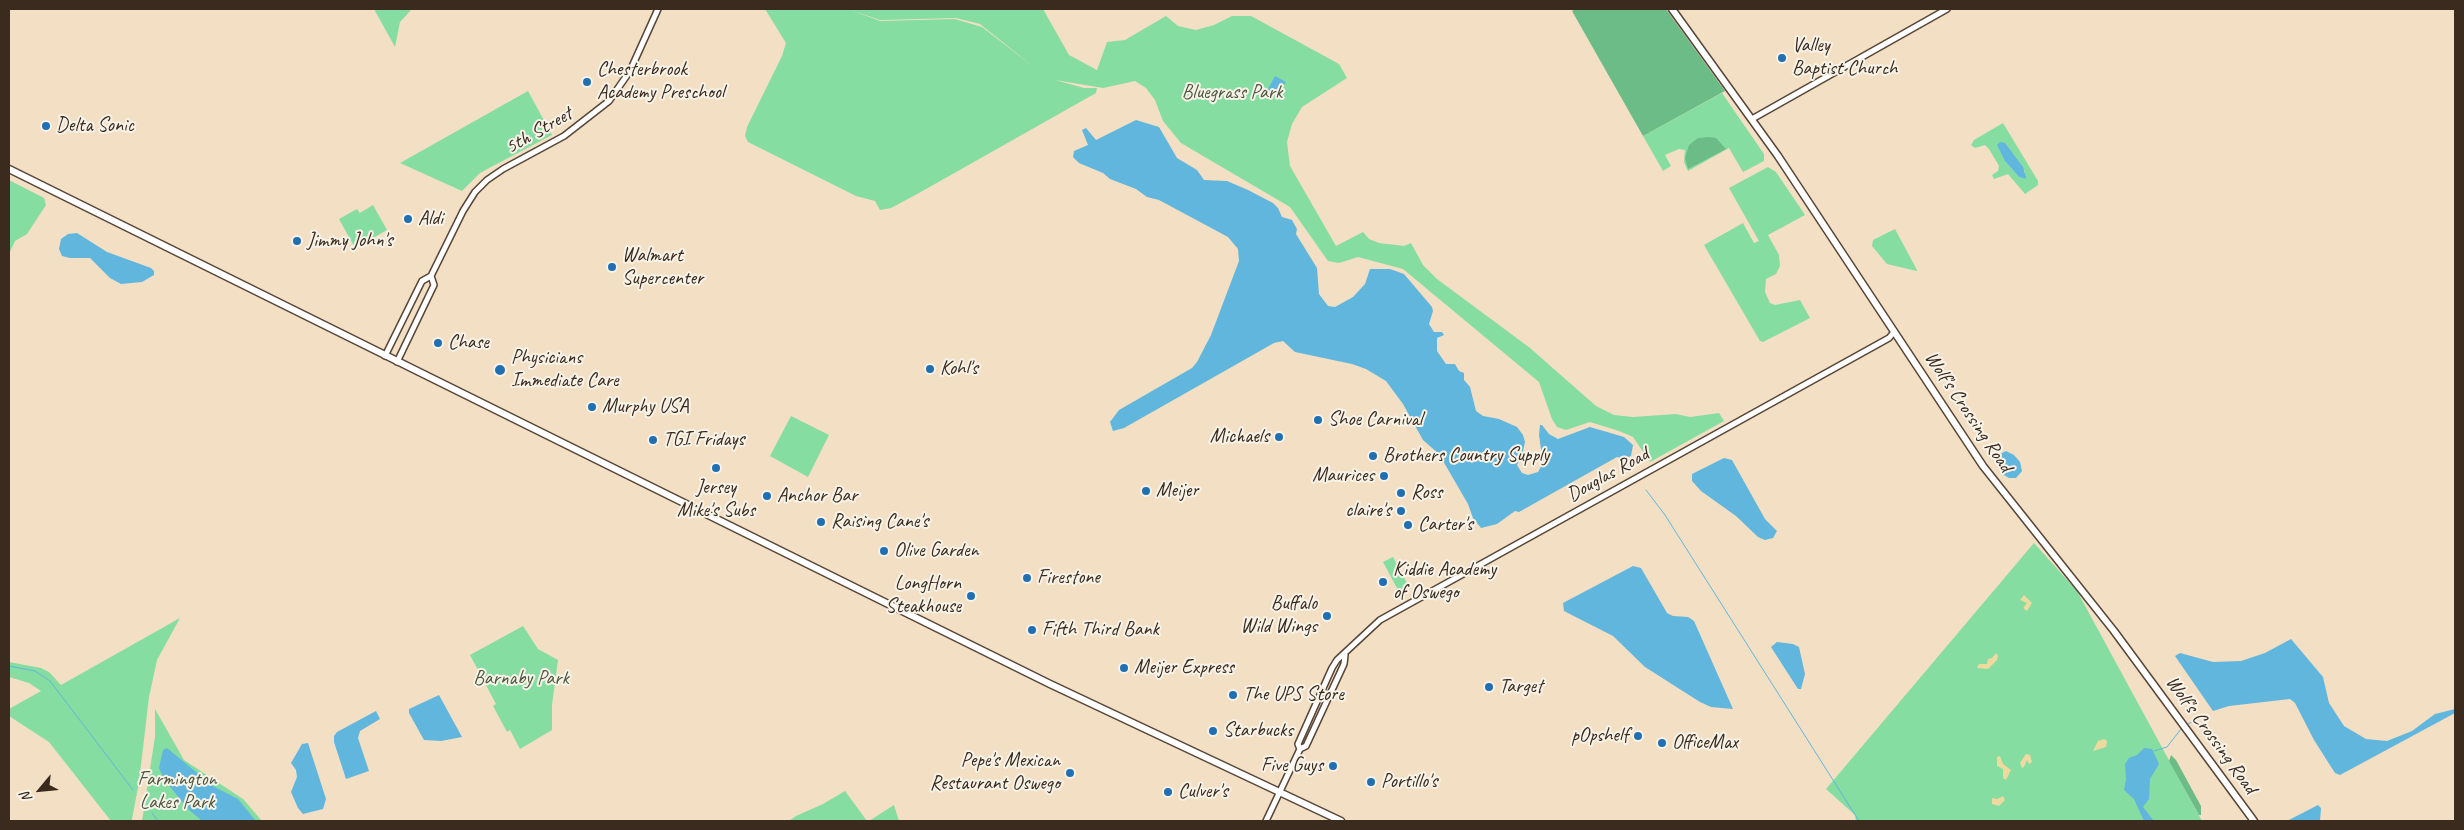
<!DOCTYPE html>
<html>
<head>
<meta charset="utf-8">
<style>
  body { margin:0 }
  #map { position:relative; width:2464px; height:830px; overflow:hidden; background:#f3dfc3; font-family:Caveat,sans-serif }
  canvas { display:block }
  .frame { position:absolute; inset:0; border:10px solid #3b2a1e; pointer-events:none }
  .north { position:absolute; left:15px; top:765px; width:50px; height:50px; -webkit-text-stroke:4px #f7f3e8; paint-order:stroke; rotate:242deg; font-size:14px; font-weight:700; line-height:20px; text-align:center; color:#3b2a1e }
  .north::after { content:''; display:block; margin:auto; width:18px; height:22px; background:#3b2a1e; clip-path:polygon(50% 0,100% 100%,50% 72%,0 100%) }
</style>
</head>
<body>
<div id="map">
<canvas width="2464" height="830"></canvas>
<div class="frame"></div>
<div class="north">N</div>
</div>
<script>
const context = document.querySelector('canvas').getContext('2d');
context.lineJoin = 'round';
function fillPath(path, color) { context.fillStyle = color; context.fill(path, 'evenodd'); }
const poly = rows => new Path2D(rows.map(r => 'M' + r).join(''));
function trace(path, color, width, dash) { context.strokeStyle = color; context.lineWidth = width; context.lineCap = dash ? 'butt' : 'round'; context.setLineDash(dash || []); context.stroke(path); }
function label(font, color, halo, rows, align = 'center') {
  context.font = font + ' Caveat,sans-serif'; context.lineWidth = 4; context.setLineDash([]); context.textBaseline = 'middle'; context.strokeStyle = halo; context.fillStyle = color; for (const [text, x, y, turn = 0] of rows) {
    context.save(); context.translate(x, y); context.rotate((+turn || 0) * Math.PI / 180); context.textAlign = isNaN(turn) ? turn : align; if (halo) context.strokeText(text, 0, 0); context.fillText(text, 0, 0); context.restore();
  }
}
fillPath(poly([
  [374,9,412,9,400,22,395,47],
  [765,9,1043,9,1069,55,1097,70,1107,42,1125,40,1166,16,1178,26,1196,30,1214,25,1232,16,1251,16,1339,64,1347,78,1302,107,1292,124,1287,142,1290,166,1336,246,1363,232,1369,239,1379,243,1404,246,1411,243,1423,265,1437,279,1530,348,1596,406,1614,415,1633,417,1676,414,1690,417,1719,413,1724,421,1650,462,1633,437,1619,431,1590,422,1566,430,1557,427,1552,419,1539,382,1403,269,1358,257,1339,263,1328,261,1290,207,1181,143,1163,121,1155,100,1146,88,1135,81,1103,88,1055,80,1084,88,1097,88,1096,93,919,193,891,208,880,210,875,201,856,196,748,142,745,136,747,127,782,56,786,43],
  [851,10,880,20,956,18,980,24,1035,68,982,27,955,19,880,21],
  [528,91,552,135,493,166,480,173,462,191,400,163],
  [1722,93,1764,154,1764,161,1743,172,1729,148,1688,171,1684,162,1685,150,1679,149,1665,155,1671,166,1663,171,1643,136],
  [2003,123,2038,181,2038,185,2025,194,2008,174,1994,179,1992,175,1998,171,1999,166,1989,149,1985,145,1975,148,1971,145,1974,140],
  [2005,161,2025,171,2025,179,2019,177],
  [1768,167,1776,172,1805,215,1768,235,1779,255,1780,266,1776,274,1766,279,1765,292,1770,303,1775,305,1800,300,1810,318,1763,342,1760,341,1704,245,1743,223,1754,243,1759,241,1729,188],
  [9,180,44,198,46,205,27,234,15,241,9,254],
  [373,205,387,230,355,248,339,219,357,209,360,213],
  [1895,229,1917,270,1917,271,1887,264,1872,246,1873,240],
  [791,416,829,435,808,477,770,456],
  [2034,543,2077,591,2202,821,1856,821,1855,815,1826,789],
  [1393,557,1409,587,1399,592,1383,562],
  [180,618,157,660,149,697,139,782,132,819,131,821,111,821,49,742,9,716,9,709,41,691,29,683,9,677,9,662,41,668,49,672,61,685],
  [523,626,538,649,558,660,552,705,552,730,520,749,510,730,507,732,493,706,496,704,470,655],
  [155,709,184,760,243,799,262,821,142,821,155,737],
  [845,791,867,821,789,821,796,816,823,804],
  [894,805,899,821,869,821]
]), '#86dda1');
fillPath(poly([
  [1576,9,1666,9,1725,91,1643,136,1572,11],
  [1709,137,1716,138,1726,149,1688,169,1685,158,1689,145,1698,138],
  [2171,755,2176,760,2201,806,2201,815,2199,815,2169,761]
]), '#6cbc87');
fillPath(poly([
  [2024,595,2032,603,2027,611,2023,608,2027,603,2020,600],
  [1996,653,1998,656,1997,660,1988,669,1977,668,1979,664,1987,664,1988,659,1992,658],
  [2104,739,2107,741,2106,747,2093,751,2098,741],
  [2026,754,2030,755,2032,762,2029,764,2027,760,2024,767,2022,768,2020,763],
  [2000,756,2003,764,2011,770,2006,780,2003,778,2003,769,1997,766,1997,757],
  [2003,796,2005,800,1999,806,1992,804,1992,798,1997,799]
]), '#eeda9e');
fillPath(poly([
  [1275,76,1286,82,1275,96,1267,91],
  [1136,120,1159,127,1177,158,1197,170,1204,180,1227,181,1248,190,1273,203,1278,208,1282,217,1292,220,1297,229,1296,234,1317,268,1319,294,1328,306,1335,307,1353,297,1365,284,1370,269,1390,269,1404,274,1432,307,1433,311,1429,324,1434,332,1442,332,1444,335,1437,338,1437,351,1446,364,1455,364,1459,371,1464,373,1464,380,1470,387,1476,411,1483,416,1499,419,1517,427,1523,435,1525,442,1522,456,1517,465,1522,473,1528,475,1538,472,1543,463,1539,435,1540,425,1542,425,1549,434,1558,439,1590,427,1624,437,1633,445,1631,456,1623,459,1617,457,1519,512,1515,511,1497,524,1481,528,1473,518,1468,504,1439,454,1423,440,1403,404,1386,381,1366,369,1352,364,1295,352,1283,341,1274,343,1124,428,1113,431,1110,422,1119,410,1192,368,1197,362,1211,335,1239,261,1238,249,1228,237,1159,200,1147,197,1136,189,1110,179,1103,173,1079,163,1073,157,1074,151,1088,145,1082,130,1086,128,1096,140],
  [2000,142,2005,143,2023,167,2026,177,2025,179,2019,177,2005,161,1997,145],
  [77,233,107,252,151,268,154,271,154,275,142,282,121,284,110,278,90,258,70,258,62,256,59,249,61,239,68,234],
  [2006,451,2014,455,2020,462,2022,471,2016,478,2009,478,2004,475,1998,465,1998,455],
  [1724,458,1732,460,1765,519,1777,531,1773,538,1765,540,1758,537,1736,516,1701,491,1692,481,1692,474],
  [1633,566,1641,568,1667,613,1673,616,1688,617,1694,621,1733,709,1711,707,1700,702,1645,667,1613,636,1564,611,1563,603],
  [2291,639,2323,677,2329,703,2344,726,2366,739,2387,741,2412,731,2435,714,2455,709,2455,713,2340,775,2335,773,2314,740,2295,703,2290,699,2229,706,2213,711,2175,656,2180,653,2213,662,2241,661,2265,653],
  [1777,642,1793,644,1799,647,1805,674,1801,689,1798,689,1771,647],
  [439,695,462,737,441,741,424,740,409,713,409,709],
  [376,711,380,719,360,731,358,738,369,771,346,779,334,742,334,736,337,732],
  [308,743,326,799,323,809,303,814,298,808,291,792,297,777,296,770,291,763,302,744],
  [167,748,213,786,238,799,256,821,202,821,187,808,164,779,159,768,163,750],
  [2144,748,2152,749,2159,764,2150,779,2149,799,2143,807,2154,821,2144,821,2134,799,2124,790,2126,779,2125,764,2129,758,2137,755],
  [2318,805,2321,808,2320,821,2287,821]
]), '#60b6dd');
trace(poly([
  [1646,490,1665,515,1859,821],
  [9,666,35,671,50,681,133,790],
  [2188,724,2192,722],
  [2154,751,2167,747,2181,729],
  [152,813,158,821]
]), '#60b6dd', 1);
const minor = poly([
  [1752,119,1947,9],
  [385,356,422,281,431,276,463,211,475,192,487,180,503,169,564,136,609,101,630,71,658,9],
  [397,362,434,285,431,276],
  [1300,749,1298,744,1332,668,1337,660,1380,620,1889,338,1894,332],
  [1266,821,1300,749,1306,746,1344,664,1345,655]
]);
const major = poly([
  [1672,9,1778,156,1983,466,2114,631,2254,821],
  [9,169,1050,684,1341,821]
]);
trace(minor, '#574537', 8);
trace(major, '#574537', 9);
trace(minor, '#fff', 5);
trace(major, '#fff', 6);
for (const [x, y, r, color] of [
  [1782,58,5,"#1f6fb2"],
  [587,82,5,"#1f6fb2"],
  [46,126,5,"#1f6fb2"],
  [408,219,5,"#1f6fb2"],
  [297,241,5,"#1f6fb2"],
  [612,267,5,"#1f6fb2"],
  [438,343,5,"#1f6fb2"],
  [930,369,5,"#1f6fb2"],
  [500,370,6,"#1f6fb2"],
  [592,407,5,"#1f6fb2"],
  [1318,420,5,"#1f6fb2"],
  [1279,437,5,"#1f6fb2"],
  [653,440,5,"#1f6fb2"],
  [1373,456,5,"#1f6fb2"],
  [716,468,5,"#1f6fb2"],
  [1384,476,5,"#1f6fb2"],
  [1146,491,5,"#1f6fb2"],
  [1401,493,5,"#1f6fb2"],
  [767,496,5,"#1f6fb2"],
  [1401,511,5,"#1f6fb2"],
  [821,522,5,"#1f6fb2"],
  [1408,525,5,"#1f6fb2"],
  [884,551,5,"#1f6fb2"],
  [1027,578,5,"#1f6fb2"],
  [1383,582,5,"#1f6fb2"],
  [971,596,5,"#1f6fb2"],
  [1327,616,5,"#1f6fb2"],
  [1032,630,5,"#1f6fb2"],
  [1124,668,5,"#1f6fb2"],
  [1489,687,5,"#1f6fb2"],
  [1233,695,5,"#1f6fb2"],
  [1213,731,5,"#1f6fb2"],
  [1638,736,5,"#1f6fb2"],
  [1662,743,5,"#1f6fb2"],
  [1333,766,5,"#1f6fb2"],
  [1070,773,5,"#1f6fb2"],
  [1371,782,5,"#1f6fb2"],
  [1168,792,5,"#1f6fb2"]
]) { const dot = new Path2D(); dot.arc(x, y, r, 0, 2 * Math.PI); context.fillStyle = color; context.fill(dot); trace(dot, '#f7f3e8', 2); }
label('20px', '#3b2a1e', '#f7f3e8', [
  ["Valley",1792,46],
  ["Baptist Church",1792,69],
  ["Chesterbrook",597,70],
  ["Academy Preschool",597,93],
  ["Delta Sonic",56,126],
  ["Aldi",418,219],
  ["Jimmy John's",307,241],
  ["Walmart",622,256],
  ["Supercenter",622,279],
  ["Chase",448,343],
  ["Physicians",511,358],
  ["Immediate Care",511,381],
  ["Kohl's",940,369],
  ["Murphy USA",602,407],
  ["Shoe Carnival",1328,420],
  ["Michaels",1269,437,"right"],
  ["TGI Fridays",663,440],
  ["Brothers Country Supply",1383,456],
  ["Maurices",1374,476,"right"],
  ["Jersey",716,488,"center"],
  ["Mike's Subs",716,511,"center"],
  ["Meijer",1156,491],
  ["Ross",1411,493],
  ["Anchor Bar",777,496],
  ["claire's",1391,511,"right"],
  ["Raising Cane's",831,522],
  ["Carter's",1418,525],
  ["Olive Garden",894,551],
  ["Kiddie Academy",1393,570],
  ["of Oswego",1393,593],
  ["Firestone",1037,578],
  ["LongHorn",961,584,"right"],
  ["Steakhouse",961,607,"right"],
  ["Buffalo",1317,604,"right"],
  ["Wild Wings",1317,627,"right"],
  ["Fifth Third Bank",1042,630],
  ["Meijer Express",1134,668],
  ["Target",1499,687],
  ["The UPS Store",1243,695],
  ["Starbucks",1223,731],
  ["pOpshelf",1628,736,"right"],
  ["OfficeMax",1672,743],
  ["Pepe's Mexican",1060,761,"right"],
  ["Restaurant Oswego",1060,784,"right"],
  ["Five Guys",1323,766,"right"],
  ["Portillo's",1381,782],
  ["Culver's",1178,792]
], 'left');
label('20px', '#4e573f', '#f7f3e8', [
  ["Bluegrass Park",1232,93],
  ["Barnaby Park",521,679],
  ["Farmington",177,780],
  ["Lakes Park",177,803]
]);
label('20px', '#3b2a1e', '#f7f3e8', [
  ["5th Street",539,131,-30],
  ["Wolf's Crossing Road",1968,412,56],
  ["Douglas Road",1608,475,-29],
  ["Wolf's Crossing Road",2211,735,54]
]);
</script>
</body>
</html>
